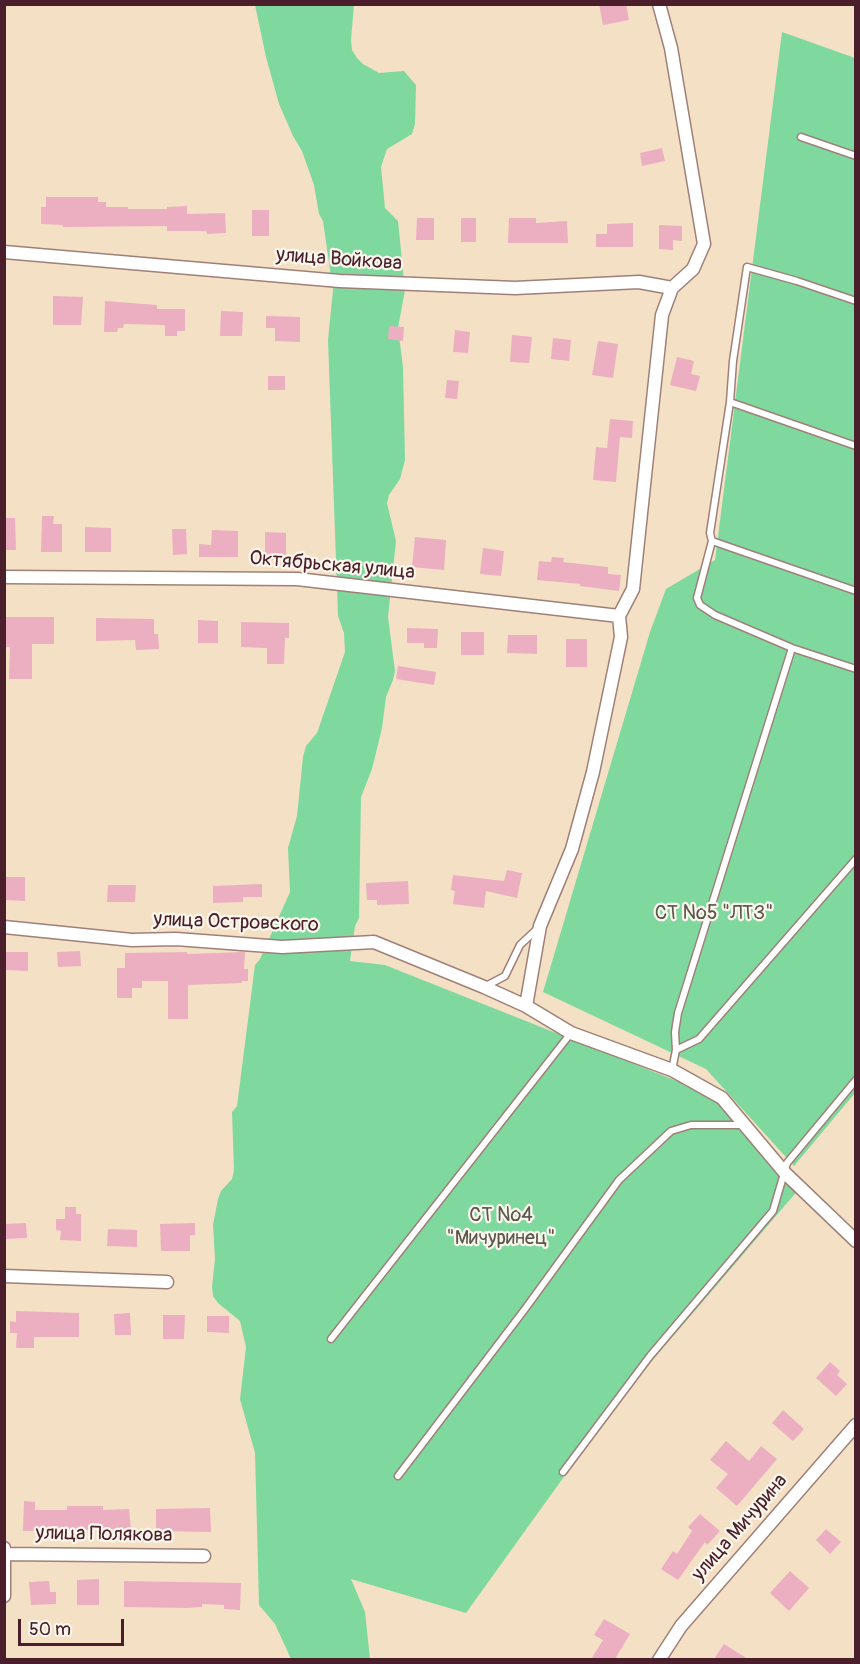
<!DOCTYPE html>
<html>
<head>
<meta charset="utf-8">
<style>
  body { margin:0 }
  #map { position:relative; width:860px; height:1664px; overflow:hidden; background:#f4e0c5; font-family:Pangolin,sans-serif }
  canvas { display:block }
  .frame { position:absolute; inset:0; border:6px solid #4a1f2b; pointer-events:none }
  .scale { position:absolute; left:18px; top:1619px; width:106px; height:27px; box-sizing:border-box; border:3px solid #4a1f2b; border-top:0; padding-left:8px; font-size:18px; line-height:21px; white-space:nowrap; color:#4a1f2b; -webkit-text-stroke:4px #fbf7ec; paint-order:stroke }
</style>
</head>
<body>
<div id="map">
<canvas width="860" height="1664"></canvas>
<div class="frame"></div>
<div class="scale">50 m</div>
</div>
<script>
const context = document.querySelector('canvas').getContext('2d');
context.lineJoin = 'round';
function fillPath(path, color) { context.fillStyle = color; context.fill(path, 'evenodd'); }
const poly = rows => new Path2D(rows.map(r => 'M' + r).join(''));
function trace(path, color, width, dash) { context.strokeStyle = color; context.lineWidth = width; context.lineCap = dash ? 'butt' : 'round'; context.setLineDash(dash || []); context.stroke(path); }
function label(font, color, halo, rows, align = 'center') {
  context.font = font + ' Pangolin,sans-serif'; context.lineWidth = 4.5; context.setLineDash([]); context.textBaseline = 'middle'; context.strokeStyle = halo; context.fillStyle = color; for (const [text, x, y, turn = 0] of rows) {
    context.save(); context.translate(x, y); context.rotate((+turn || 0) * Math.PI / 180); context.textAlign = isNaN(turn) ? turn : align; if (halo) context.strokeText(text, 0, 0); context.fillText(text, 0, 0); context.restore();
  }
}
fillPath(poly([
  [255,5,354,5,351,40,352,50,357,58,363,64,379,73,404,71,416,85,415,124,412,134,387,149,381,167,385,208,398,221,405,290,398,328,403,367,405,460,400,479,389,495,387,503,396,541,388,617,395,671,393,680,386,697,382,728,372,769,361,797,359,918,355,926,350,961,385,965,712,1095,799,1189,622,1396,466,1613,351,1579,365,1612,370,1659,291,1659,275,1624,259,1605,255,1453,240,1399,246,1347,240,1321,218,1303,213,1296,212,1287,215,1259,213,1225,218,1199,221,1191,232,1179,234,1170,232,1112,237,1106,255,965,260,959,290,892,288,848,297,816,303,757,306,746,317,733,345,652,344,633,338,616,328,340,333,290,323,221,319,214,314,185,302,151,293,136,279,104,266,57],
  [782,32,855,58,855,1093,794,1166,706,1069,543,992,650,632,666,589,715,560]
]), '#7fd99f');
fillPath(poly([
  [599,4,626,4,629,20,603,25],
  [662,148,665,161,642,166,640,153],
  [46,197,98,197,98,202,106,202,106,207,128,207,128,209,167,209,167,207,187,206,187,214,225,213,226,233,207,234,206,231,167,231,167,226,63,227,63,225,41,224,41,207,46,207],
  [252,210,269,210,269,236,252,236],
  [417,218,434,218,434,240,416,240],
  [461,218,476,218,476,242,461,242],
  [509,218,536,218,536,223,567,221,568,243,508,243],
  [633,223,633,247,596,247,596,234,607,234,607,224],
  [659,225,682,226,682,241,673,240,673,250,659,249],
  [53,296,83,297,81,325,53,325],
  [105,301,157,305,157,309,185,309,185,331,177,331,177,336,165,336,165,325,124,324,123,328,118,328,117,332,104,332],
  [221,311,243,312,242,336,220,336],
  [266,316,300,317,300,342,275,341,275,328,266,328],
  [389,326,404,327,403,341,388,339],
  [455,330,470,332,468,353,453,352],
  [512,335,532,337,529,363,510,362],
  [553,338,571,340,569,361,551,359],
  [598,341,618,344,613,378,592,375],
  [677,357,694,361,691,374,700,376,696,391,670,385],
  [268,376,285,376,285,390,268,390],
  [447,380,459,381,457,399,445,398],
  [610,419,633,421,632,438,620,437,616,482,593,480,596,447,607,448],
  [42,516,54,516,53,524,62,524,62,552,41,552],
  [4,518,15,518,16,550,4,550],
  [85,527,111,528,111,552,85,552],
  [172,529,186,529,187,554,173,555],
  [212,530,238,531,238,557,199,557,199,544,211,545],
  [265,532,286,533,286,560,265,560],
  [415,537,446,540,444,570,412,567],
  [483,548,504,551,501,576,480,574],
  [552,557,564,558,563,562,608,567,608,574,621,575,619,591,580,586,580,584,537,580,539,561,551,562],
  [4,617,54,617,54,644,32,644,32,679,9,679,10,647,4,647],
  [96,618,154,619,154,634,158,634,159,649,136,650,135,640,96,641],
  [198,620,218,621,218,643,198,643],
  [241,622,289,623,289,638,285,638,284,664,267,664,267,648,241,647],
  [407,628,438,629,437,648,424,648,424,643,407,643],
  [461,632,484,632,484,655,461,655],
  [508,635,537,635,537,654,507,653],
  [566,639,587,639,587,667,566,667],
  [398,666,436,672,434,685,396,679],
  [507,870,522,873,517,898,486,891,484,908,453,904,455,891,451,890,453,875,504,881],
  [4,877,25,877,25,901,4,900],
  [408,881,409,904,377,905,377,900,367,900,366,883],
  [262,884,262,897,243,897,243,902,213,903,213,886],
  [108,885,136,885,135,902,107,902],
  [80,951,81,966,58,967,57,952],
  [6,952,28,952,28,971,5,970],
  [187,952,187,954,245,952,244,969,248,969,248,981,242,981,242,983,188,985,188,1019,168,1019,168,981,142,981,142,988,132,988,132,998,117,998,117,968,125,968,125,953],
  [65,1207,76,1207,76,1214,81,1214,81,1241,60,1240,61,1231,56,1230,56,1219,65,1219],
  [26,1223,27,1238,4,1239,4,1224],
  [195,1223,195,1235,190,1235,190,1251,161,1251,160,1224],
  [108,1229,137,1230,137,1247,107,1246],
  [16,1311,79,1313,79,1337,34,1337,34,1348,16,1348,17,1333,10,1333,10,1321,16,1322],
  [130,1313,131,1335,115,1335,114,1314],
  [163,1315,185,1315,184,1339,163,1339],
  [207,1316,229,1316,229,1333,207,1332],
  [830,1362,840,1371,837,1375,847,1384,836,1396,816,1378],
  [783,1410,804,1429,793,1441,772,1423],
  [726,1441,749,1461,761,1446,777,1459,737,1506,716,1488,728,1474,710,1460],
  [24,1501,35,1502,35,1510,67,1510,67,1506,103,1506,103,1510,129,1509,131,1529,23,1531],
  [210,1508,211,1532,156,1531,156,1509],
  [700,1514,720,1531,707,1545,705,1542,678,1580,661,1569,673,1551,677,1554,692,1531,688,1527],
  [826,1529,841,1542,830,1554,816,1540],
  [790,1571,809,1588,789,1611,770,1593],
  [99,1579,99,1605,77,1605,77,1580],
  [49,1581,50,1592,56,1592,56,1604,31,1605,29,1582],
  [124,1581,241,1583,240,1610,224,1609,224,1605,202,1604,202,1607,187,1608,124,1607],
  [604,1619,630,1634,615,1659,591,1659,603,1640,594,1635],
  [724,1644,748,1659,714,1659]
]), '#ecafc1');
const service = poly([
  [801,137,856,156],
  [856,301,797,281,747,267,733,361,730,402,710,533,712,541,697,598,700,605,715,615,792,648,856,669],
  [730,402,856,446],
  [712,541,856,591],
  [486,986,505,976,520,945,537,929],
  [676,1050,699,1039,856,859],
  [672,1070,676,1050,675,1032,678,1013,792,648],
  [331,1339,571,1033],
  [563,1472,650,1356,773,1211,787,1163,856,1080],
  [398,1476,525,1309,619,1180,671,1131,691,1125,744,1125]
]);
const minor = poly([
  [4,252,340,281,515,288,639,282,672,288],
  [4,577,297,579,619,616],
  [4,927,132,940,176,939,282,947,374,942,484,987,526,1006,571,1033,672,1070,722,1098,785,1173,856,1241],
  [526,1006,540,926,572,849,593,772,621,637,619,616,633,589,662,315,672,288,693,269,704,244,671,48,659,4],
  [4,1276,167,1282],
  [4,1548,4,1596],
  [4,1554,204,1556],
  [659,1660,681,1626,856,1425]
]);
trace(service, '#9f8078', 9);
trace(minor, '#9f8078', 15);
trace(service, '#fff', 6);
trace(minor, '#fff', 12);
label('20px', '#4a1f2b', '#fbf7ec', [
  ["улица Войкова",339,260,4],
  ["Октябрьская улица",332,566,5],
  ["улица Островского",236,923,2],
  ["улица Мичурина",740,1528,-49],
  ["улица Полякова",104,1535,1]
]);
label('20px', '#5a574e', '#fbf7ec', [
  ["СТ №5 \"ЛТЗ\"",714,914],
  ["СТ №4",501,1216],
  ["\"Мичуринец\"",501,1239]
]);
</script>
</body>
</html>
